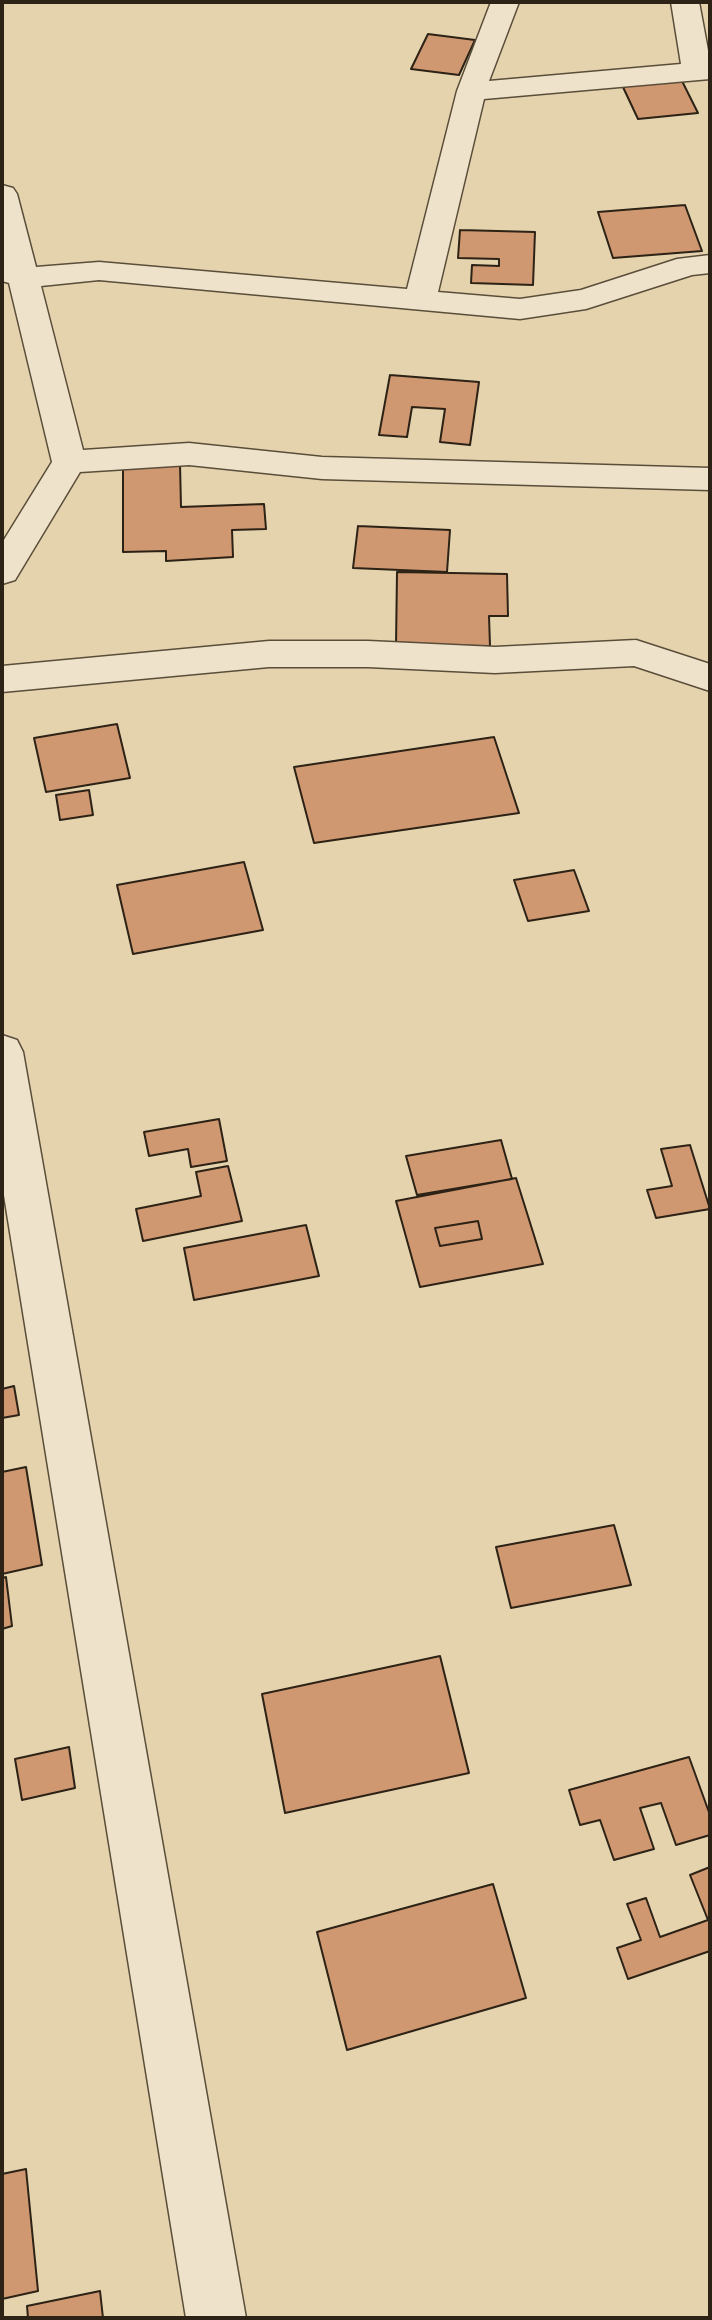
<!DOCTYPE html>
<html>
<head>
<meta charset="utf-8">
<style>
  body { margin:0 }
  #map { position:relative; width:712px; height:2320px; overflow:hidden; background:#e5d3ae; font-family:"EB Garamond",serif }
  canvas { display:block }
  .frame { position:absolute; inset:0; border:4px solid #2c2215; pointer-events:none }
</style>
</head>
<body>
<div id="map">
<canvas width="712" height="2320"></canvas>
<div class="frame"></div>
</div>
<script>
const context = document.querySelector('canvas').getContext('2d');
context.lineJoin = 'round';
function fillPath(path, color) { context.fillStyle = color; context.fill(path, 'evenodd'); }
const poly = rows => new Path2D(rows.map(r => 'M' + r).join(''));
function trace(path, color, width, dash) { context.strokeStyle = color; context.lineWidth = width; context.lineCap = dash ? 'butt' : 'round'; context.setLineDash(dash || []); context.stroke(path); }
const building = poly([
  [428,34,475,40,459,75,411,69,428,34],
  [681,79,698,113,638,119,622,85,681,79],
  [685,205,702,251,613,258,598,212,685,205],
  [460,230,535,232,533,285,471,283,472,265,499,266,499,259,458,258,460,230],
  [390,375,479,382,470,445,440,442,445,409,412,407,407,437,379,435,390,375],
  [180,464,181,507,264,504,266,529,232,530,233,557,166,561,166,551,123,552,123,467,180,464],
  [358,526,450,530,447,572,353,568,358,526],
  [397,572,507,574,508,616,489,616,490,646,396,645,397,572],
  [117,724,130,778,46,792,34,738,117,724],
  [494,737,519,813,314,843,294,767,494,737],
  [89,790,93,815,60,820,56,795,89,790],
  [244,862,263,930,133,954,117,885,244,862],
  [574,870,589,911,528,921,514,880,574,870],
  [219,1119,227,1161,191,1167,188,1149,149,1156,144,1132,219,1119],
  [501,1140,512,1179,417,1195,406,1156,501,1140],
  [690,1145,710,1209,656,1218,647,1190,672,1186,661,1149,690,1145],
  [228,1166,242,1221,143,1241,136,1209,201,1196,196,1172,228,1166],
  [516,1178,543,1264,420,1287,396,1201,516,1178],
  [478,1221,482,1239,440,1246,435,1228,478,1221],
  [478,1221,482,1239,440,1246,435,1228,478,1221],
  [306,1225,319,1276,194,1300,184,1248,306,1225],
  [14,1386,19,1415,2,1418,2,1389,14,1386],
  [26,1467,42,1565,2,1574,2,1472,26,1467],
  [614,1525,631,1585,511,1608,496,1547,614,1525],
  [6,1577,12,1626,2,1629,2,1578,6,1577],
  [440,1656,469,1773,285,1813,262,1694,440,1656],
  [69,1747,75,1788,22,1800,15,1759,69,1747],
  [689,1757,710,1815,710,1835,676,1845,661,1803,640,1808,654,1849,614,1860,600,1820,580,1825,569,1790,689,1757],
  [710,1867,710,1951,628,1979,617,1948,641,1940,627,1904,646,1898,660,1937,708,1920,690,1875,710,1867],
  [493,1884,526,1998,347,2050,317,1932,493,1884],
  [26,2169,38,2291,2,2299,2,2174,26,2169],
  [100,2291,103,2318,28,2318,27,2306,100,2291]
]);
fillPath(building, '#cf9871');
trace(building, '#2c2215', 2);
const minor = poly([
  [491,2,519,2,489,81,681,64,671,2,699,2,710,61,710,79,484,99,438,292,520,299,581,290,677,259,710,255,710,273,692,275,586,309,520,319,99,280,41,286,83,450,189,443,322,457,710,468,710,490,322,479,189,465,80,472,15,580,2,584,2,543,52,462,9,283,2,281,2,185,13,188,17,194,36,267,99,262,407,289,457,91,491,2],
  [636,640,710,664,710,691,634,666,495,673,368,667,269,667,2,692,2,666,269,641,368,641,495,647,636,640],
  [2,1035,17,1040,23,1052,246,2318,186,2318,2,1183,2,1035]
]);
trace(minor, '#5a4e3b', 3);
fillPath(minor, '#eee2ca');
</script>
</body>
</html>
